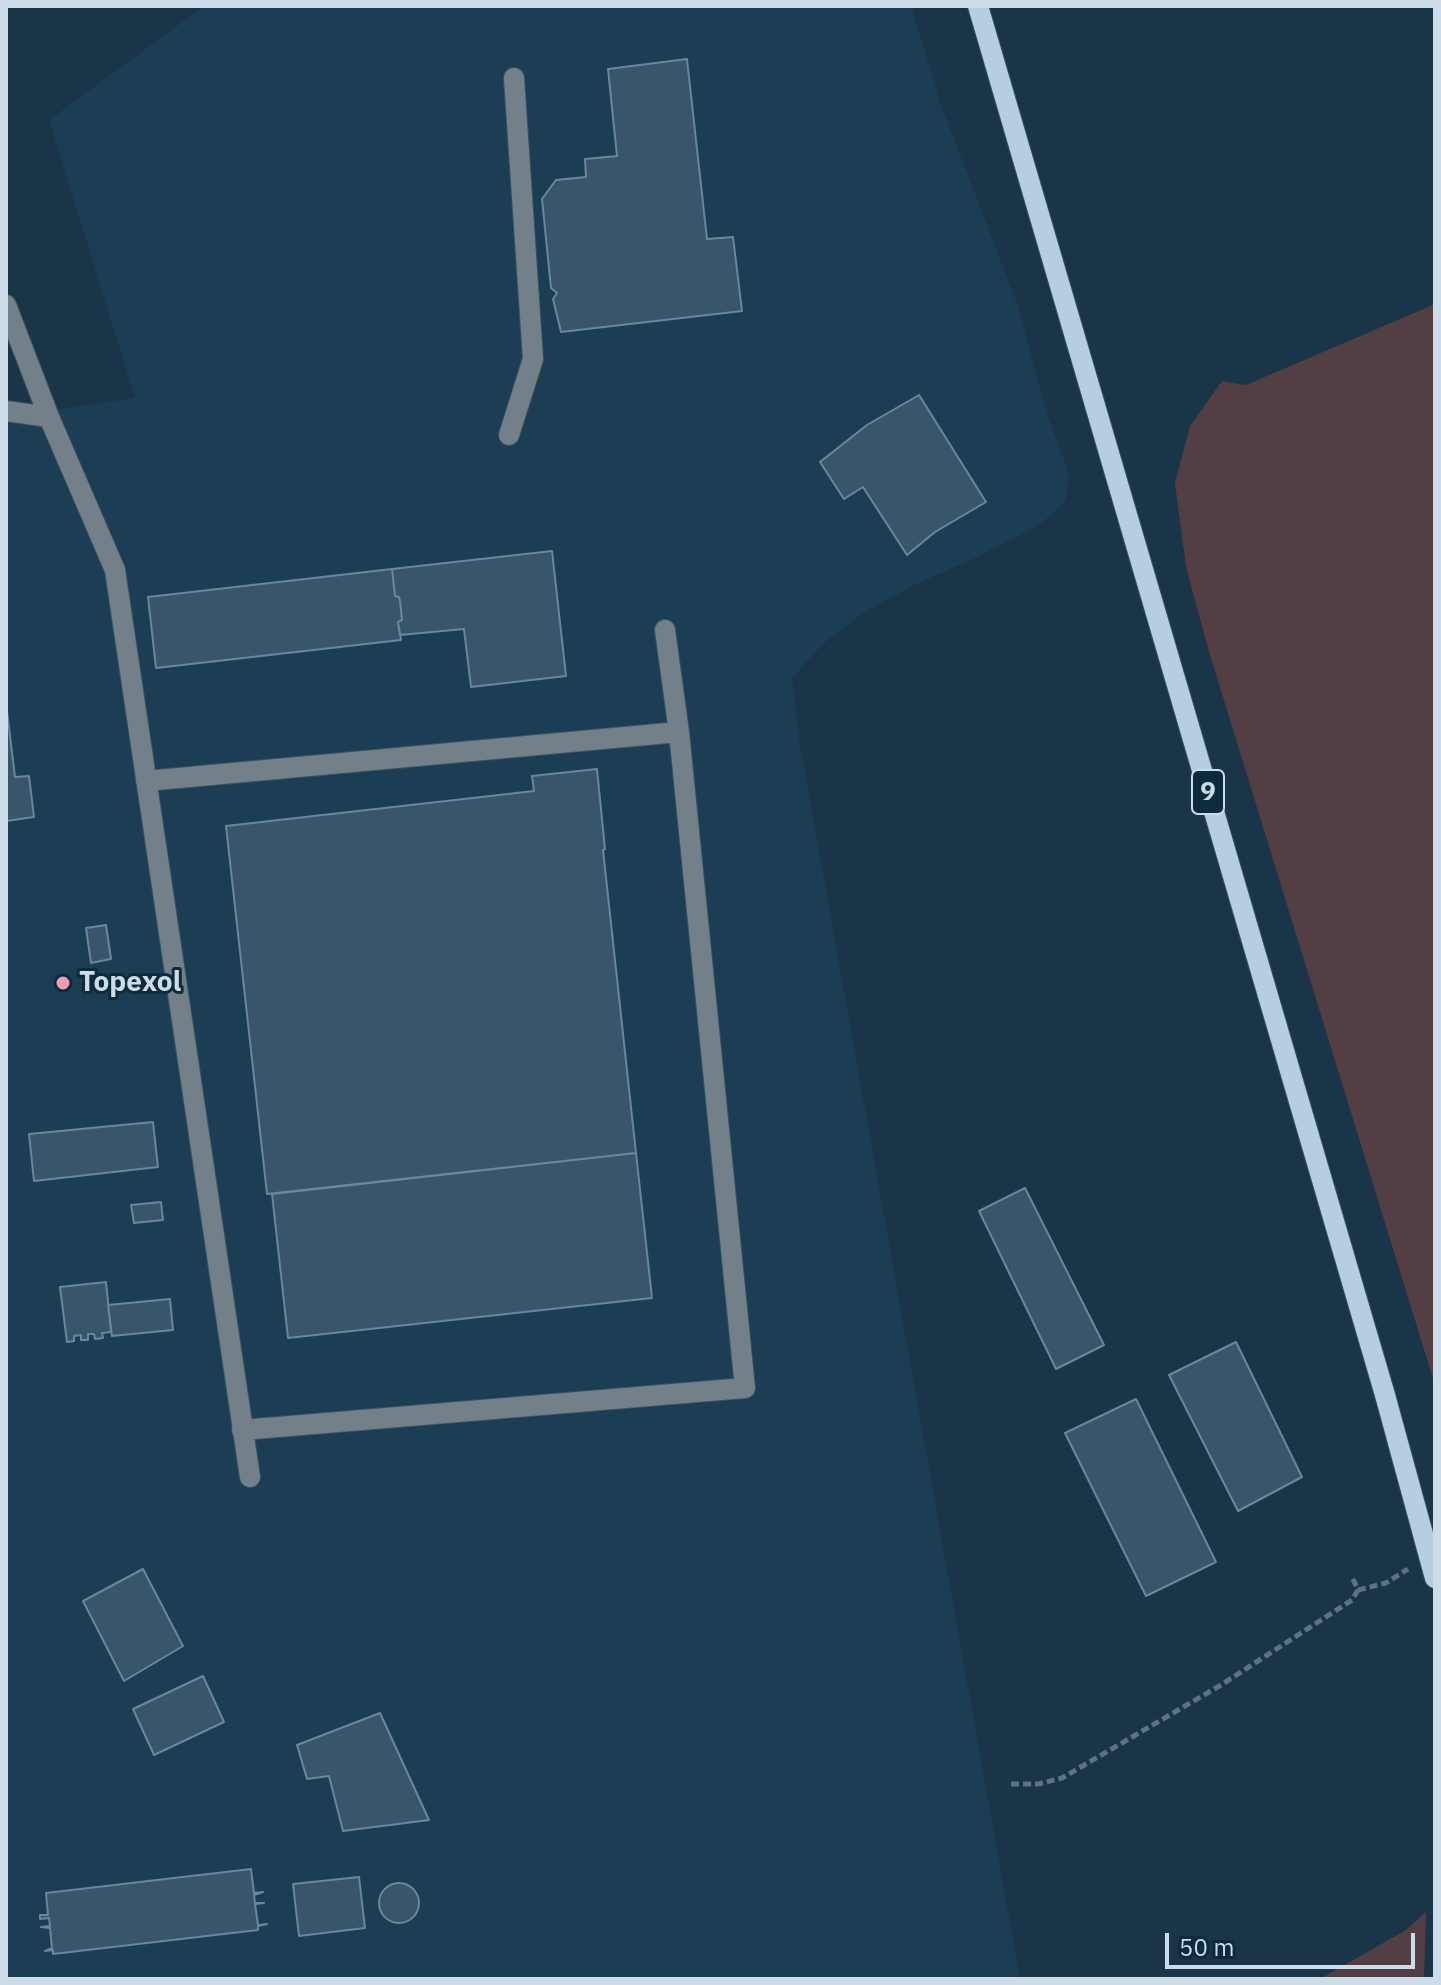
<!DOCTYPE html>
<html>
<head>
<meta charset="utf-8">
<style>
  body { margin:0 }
  #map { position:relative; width:1441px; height:1985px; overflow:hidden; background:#193547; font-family:"IBM Plex Sans",sans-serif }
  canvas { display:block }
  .frame { position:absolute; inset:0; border:8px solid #ccdce8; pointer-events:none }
  .scale { position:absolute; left:1165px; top:1933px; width:250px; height:36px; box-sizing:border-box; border:4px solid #ccdce8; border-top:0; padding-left:10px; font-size:24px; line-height:28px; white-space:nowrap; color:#ccdce8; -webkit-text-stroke:6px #0e2a3d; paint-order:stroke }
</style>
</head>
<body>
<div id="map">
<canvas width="1441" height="1985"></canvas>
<div class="frame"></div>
<div class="scale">50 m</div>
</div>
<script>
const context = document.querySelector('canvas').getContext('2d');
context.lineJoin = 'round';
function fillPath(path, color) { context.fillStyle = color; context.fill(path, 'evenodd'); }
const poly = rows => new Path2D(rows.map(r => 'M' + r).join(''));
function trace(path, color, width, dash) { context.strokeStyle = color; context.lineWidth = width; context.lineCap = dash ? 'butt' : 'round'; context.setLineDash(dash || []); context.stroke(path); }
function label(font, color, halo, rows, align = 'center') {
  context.font = font + ' "IBM Plex Sans",sans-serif'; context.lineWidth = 6; context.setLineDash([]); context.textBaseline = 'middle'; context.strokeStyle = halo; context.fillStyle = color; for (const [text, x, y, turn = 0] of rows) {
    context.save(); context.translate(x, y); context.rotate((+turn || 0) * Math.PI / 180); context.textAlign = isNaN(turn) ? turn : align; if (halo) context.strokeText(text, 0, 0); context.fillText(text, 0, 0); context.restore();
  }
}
fillPath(poly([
  [204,6,911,6,940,102,1018,306,1045,407,1069,475,1066,501,1039,525,973,559,912,586,862,614,824,643,792,678,800,744,1020,1979,6,1979,6,417,135,398,49,120]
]), '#1b3e55');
fillPath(poly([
  [1435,304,1435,1385,1210,655,1186,567,1175,483,1190,426,1222,381,1246,385],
  [1426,1912,1424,1979,1320,1979,1406,1930]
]), '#523e43');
const building = poly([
  [687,59,707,239,733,237,742,311,561,332,553,299,557,293,551,288,542,199,556,180,586,177,585,159,617,156,608,69,687,59],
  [919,395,986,502,935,532,907,555,863,487,844,499,820,462,867,425,919,395],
  [552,551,566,676,471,687,464,629,400,635,398,622,402,620,400,601,399,597,395,596,392,569,552,551],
  [392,569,395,596,399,597,400,601,402,620,398,622,401,640,156,668,148,597,392,569],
  [6,703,15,777,29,776,34,817,6,821,6,703],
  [597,769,605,849,603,850,636,1153,267,1194,226,826,534,791,532,776,597,769],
  [106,925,111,959,91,963,86,928,106,925],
  [153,1122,158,1167,34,1181,29,1134,153,1122],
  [636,1153,652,1298,288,1338,272,1194,636,1153],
  [1025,1188,1104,1345,1056,1369,979,1211,1025,1188],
  [161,1202,163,1220,134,1223,131,1205,161,1202],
  [106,1282,111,1332,102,1333,103,1338,95,1339,94,1334,88,1334,88,1340,81,1340,81,1335,74,1336,74,1341,67,1342,60,1287,106,1282],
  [170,1299,173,1330,112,1336,108,1305,170,1299],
  [1236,1342,1302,1477,1238,1511,1169,1375,1236,1342],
  [1136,1399,1216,1562,1146,1596,1065,1433,1136,1399],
  [143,1569,183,1646,124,1681,83,1601,143,1569],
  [203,1676,224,1722,154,1755,133,1709,203,1676],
  [380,1713,429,1820,343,1831,329,1776,307,1779,297,1745,380,1713],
  [251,1869,254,1893,263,1892,254,1895,255,1903,264,1903,255,1904,258,1925,267,1924,258,1926,258,1930,53,1954,53,1950,45,1951,52,1948,50,1928,41,1927,50,1926,49,1918,40,1919,40,1915,48,1915,46,1893,251,1869],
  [359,1877,365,1928,299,1936,293,1884,359,1877],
  '379 1903a20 20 0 1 1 40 0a20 20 0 1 1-40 0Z'
]);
fillPath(building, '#395569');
trace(building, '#69879d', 2);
const minor = poly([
  [6,305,49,417],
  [6,411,49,417,115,570,250,1477],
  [509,435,533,359,514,78],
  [146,781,679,732],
  [242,1430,745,1388,679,732,665,630]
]);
const major = poly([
  [978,6,1385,1395,1435,1578]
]);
trace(minor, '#395364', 22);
trace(major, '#395364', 22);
trace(poly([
  [1358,1590,1386,1583,1408,1569],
  [1011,1784,1038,1784,1062,1778,1221,1685,1352,1600,1358,1590,1352,1577]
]), '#5c7383', 5, [8, 4]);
trace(minor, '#748089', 20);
trace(major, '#b5cee0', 20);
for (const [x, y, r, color] of [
  [63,983,8,"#f19ab2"]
]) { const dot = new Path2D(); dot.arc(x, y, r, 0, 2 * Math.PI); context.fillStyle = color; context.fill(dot); trace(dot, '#0e2a3d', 3); }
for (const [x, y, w] of [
  [1208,792,32]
]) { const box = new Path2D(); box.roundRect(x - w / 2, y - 22, w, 44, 6); context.fillStyle = '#0e2a3d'; context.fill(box); trace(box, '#ccdce8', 2); }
label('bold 26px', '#ccdce8', null, [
  ["9",1208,792]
]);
label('bold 28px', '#ccdce8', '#0e2a3d', [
  ["Topexol",79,983]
], 'left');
</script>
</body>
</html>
